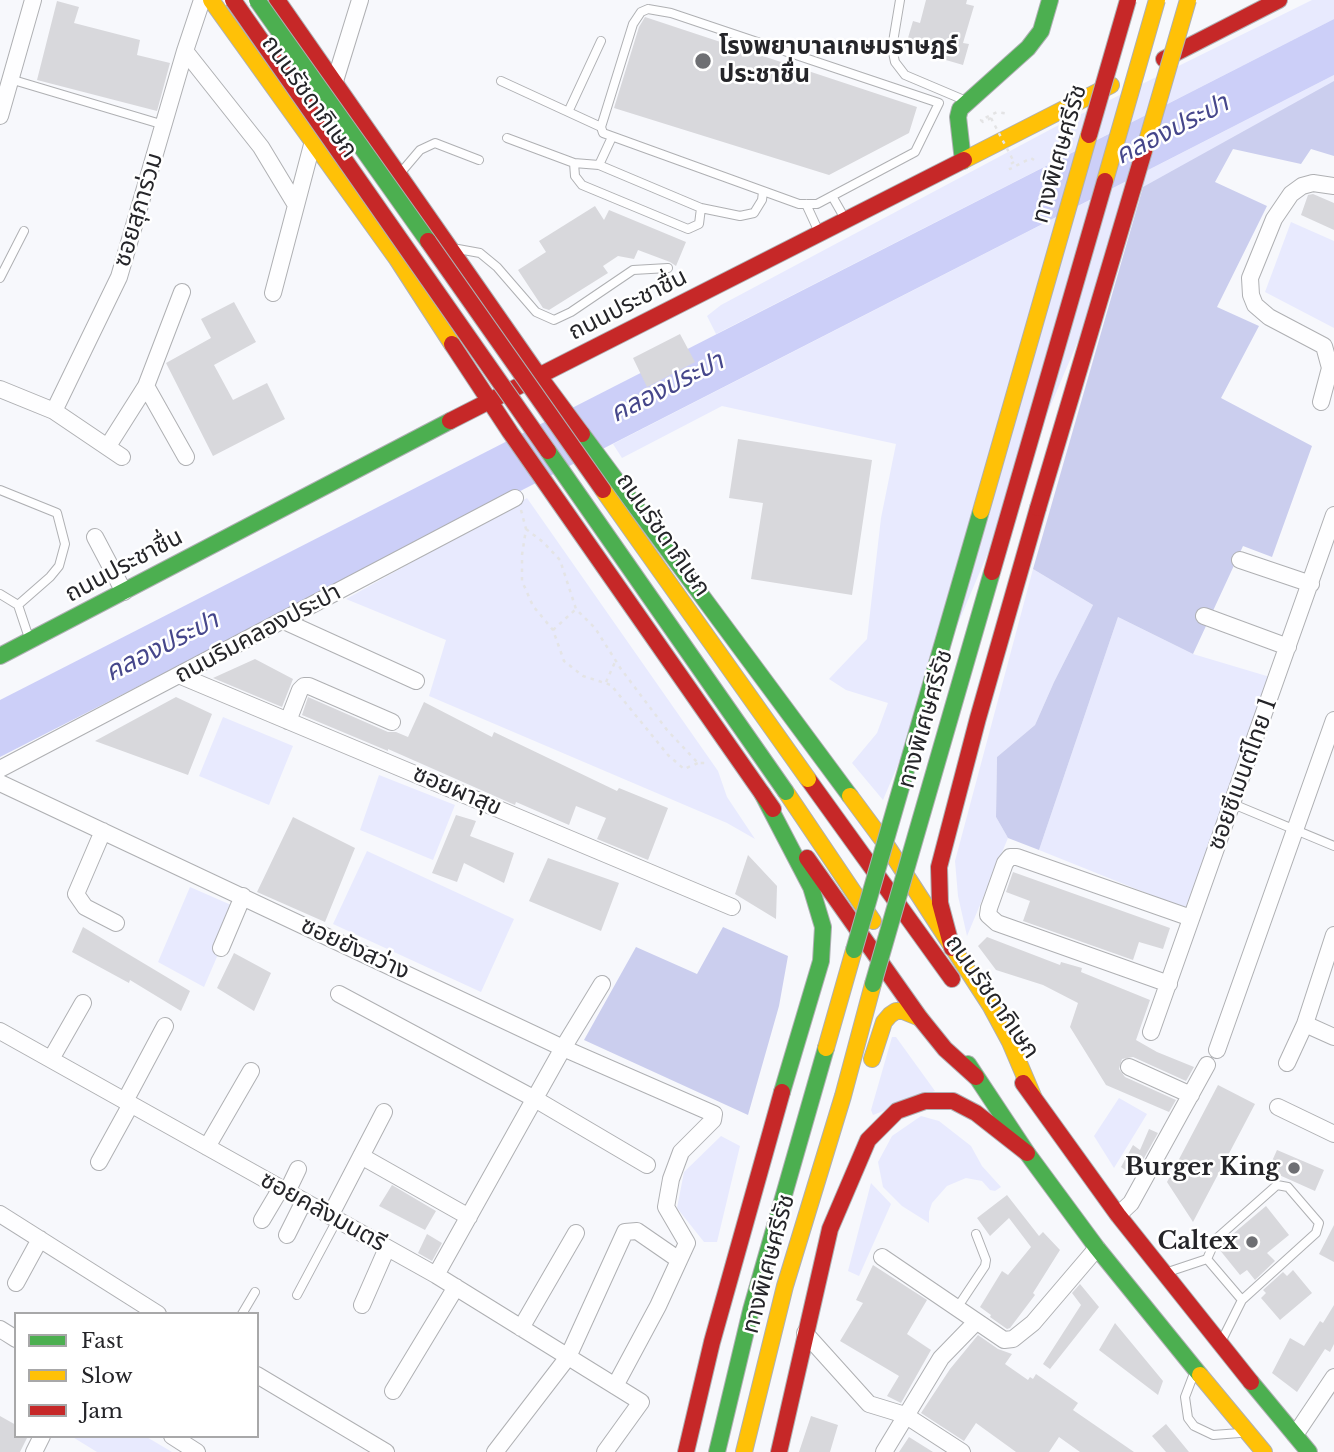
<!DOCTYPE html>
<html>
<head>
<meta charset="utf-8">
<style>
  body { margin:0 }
  #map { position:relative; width:1334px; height:1452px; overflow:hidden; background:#f7f8fc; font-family:"Libre Baskerville",serif }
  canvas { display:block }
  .legend { position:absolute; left:14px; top:1312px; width:245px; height:126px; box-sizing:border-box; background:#fff; border:2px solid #a8a8a9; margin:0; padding:9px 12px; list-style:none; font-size:21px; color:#252529 }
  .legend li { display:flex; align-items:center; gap:14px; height:35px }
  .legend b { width:35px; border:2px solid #a8a8a9 }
</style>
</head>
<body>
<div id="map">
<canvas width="1334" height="1452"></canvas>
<ul class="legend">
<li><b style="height:9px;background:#4caf50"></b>Fast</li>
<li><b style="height:9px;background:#ffc107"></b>Slow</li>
<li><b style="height:9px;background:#c62828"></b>Jam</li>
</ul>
</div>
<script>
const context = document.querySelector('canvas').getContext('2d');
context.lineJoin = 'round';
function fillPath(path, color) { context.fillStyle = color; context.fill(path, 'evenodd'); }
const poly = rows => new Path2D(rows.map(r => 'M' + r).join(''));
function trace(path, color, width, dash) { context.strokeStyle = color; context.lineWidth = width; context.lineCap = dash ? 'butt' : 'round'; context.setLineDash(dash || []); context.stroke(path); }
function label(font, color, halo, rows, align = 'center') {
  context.font = font + ' "Libre Baskerville","Noto Sans Thai",serif'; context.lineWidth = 5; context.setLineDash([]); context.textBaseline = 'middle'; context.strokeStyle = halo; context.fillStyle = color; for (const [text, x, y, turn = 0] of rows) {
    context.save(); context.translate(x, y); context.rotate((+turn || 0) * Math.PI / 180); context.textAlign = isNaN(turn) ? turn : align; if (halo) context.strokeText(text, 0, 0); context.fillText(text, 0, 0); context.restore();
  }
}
fillPath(poly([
  [1312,0,1334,0,1334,19,716,334,707,316,721,305,1055,127],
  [1334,75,1334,89,1143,188,883,800,852,763,877,733,888,703,846,690,829,679,867,639,881,518,896,444,722,406,622,458,613,444],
  [1291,222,1334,241,1334,328,1265,292],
  [527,498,718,771,727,797,755,839,727,823,429,696,446,640,346,599],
  [1033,569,1093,605,1054,682,1035,725,997,757,996,817,1008,838,967,936,958,896,955,861],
  [1118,617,1193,654,1270,677,1186,909,1039,850],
  [223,717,293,746,269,805,199,776],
  [379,775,455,805,433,860,360,830],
  [367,851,514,919,481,992,333,924],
  [190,887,238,908,204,987,158,962],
  [892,1037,896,1037,935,1091,873,1115,871,1110],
  [1119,1098,1147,1114,1114,1168,1094,1136],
  [921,1116,939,1121,971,1146,982,1166,1001,1187,995,1191,990,1190,982,1181,966,1178,947,1186,932,1203,929,1212,929,1223,902,1206,883,1187,878,1162,892,1136],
  [721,1136,740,1146,717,1242,704,1242,677,1208,684,1172],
  [871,1183,891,1204,859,1276,848,1271],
  [71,1436,145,1436,172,1452,97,1452]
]), '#e8eafe');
fillPath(poly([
  [1334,81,1334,156,1311,149,1301,164,1233,149,1215,182,1267,206,1217,307,1259,326,1221,398,1312,446,1272,557,1243,546,1193,654,1118,617,1039,850,1008,838,996,817,997,757,1035,725,1054,682,1093,605,1033,569,1143,187],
  [723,927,788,956,779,1006,748,1115,584,1040,636,947,697,974]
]), '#cbceee');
fillPath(poly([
  [1334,19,1334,75,0,757,0,700]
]), '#cccff8');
fillPath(poly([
  [926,0,967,0,966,4,974,6,963,43,969,44,963,65,905,48,913,21,920,23],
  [57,1,79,7,74,23,140,40,137,55,170,63,157,111,37,80],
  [645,17,917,107,909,133,829,175,614,108,639,27],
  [1313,194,1334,203,1334,230,1301,215,1308,195],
  [595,206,604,220,609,210,686,242,676,266,670,262,638,250,634,259,618,256,603,266,608,273,549,310,543,308,518,270,546,252,539,241],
  [234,302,256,342,214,365,233,400,267,383,285,419,213,456,166,363,211,338,201,319],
  [680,334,695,362,647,387,633,358],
  [738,439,872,460,852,595,751,579,763,503,729,498],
  [255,659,293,679,282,707,213,678],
  [176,697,212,714,188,775,95,741],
  [308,697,388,732,396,732,408,737,424,702,492,737,494,732,617,791,619,788,668,808,648,860,597,839,606,818,576,806,569,825,516,802,515,805,388,749,388,751,302,715],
  [456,815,476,821,470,836,514,853,504,883,464,863,457,882,432,873],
  [293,817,355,848,325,922,257,892],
  [748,855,777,886,776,919,735,894],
  [548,858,619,883,601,931,529,901],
  [1013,872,1170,928,1163,949,1139,942,1133,960,1023,921,1030,901,1006,892],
  [83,927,190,991,181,1011,130,980,129,983,72,952],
  [987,937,1060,965,1061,962,1082,968,1081,972,1150,1000,1136,1040,1157,1052,1194,1067,1186,1081,1133,1057,1122,1059,1119,1069,1125,1077,1176,1100,1169,1112,1106,1085,1070,1027,1078,1003,1043,985,996,970,978,946],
  [234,953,271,973,254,1011,217,988],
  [1218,1085,1255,1104,1193,1222,1167,1182],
  [1149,1129,1158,1133,1134,1176,1121,1167,1133,1145,1140,1150],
  [1277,1150,1324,1170,1315,1191,1268,1170],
  [392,1185,436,1211,425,1230,379,1206],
  [1007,1195,1039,1236,1043,1232,1060,1250,1033,1293,1035,1295,1010,1328,1007,1329,990,1317,991,1315,980,1307,1002,1271,1008,1275,1031,1247,1009,1218,990,1236,977,1218],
  [1266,1206,1289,1235,1267,1253,1275,1261,1255,1280,1247,1270,1240,1275,1219,1249,1221,1244],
  [1334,1225,1334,1262,1319,1254],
  [427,1234,442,1243,432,1261,418,1253],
  [873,1265,927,1300,907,1334,931,1350,901,1403,887,1396,899,1376,840,1341,863,1303,856,1300],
  [1293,1270,1312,1293,1280,1320,1261,1298,1266,1293,1263,1290,1283,1272,1287,1276],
  [1080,1284,1099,1307,1050,1369,1043,1364,1081,1305,1072,1293],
  [1334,1305,1334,1344,1330,1352,1325,1349,1297,1392,1272,1373,1290,1338,1304,1346,1320,1321,1323,1323],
  [1115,1323,1163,1381,1158,1395,1099,1350],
  [978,1335,998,1349,1012,1354,1005,1364,1028,1380,1030,1377,1033,1379,1036,1374,1078,1403,1073,1410,1134,1452,1080,1452,1059,1437,1049,1452,1016,1452,976,1423,964,1441,921,1413,950,1369],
  [0,1416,16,1425,16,1436,28,1436,20,1452,0,1452],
  [811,1416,838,1425,830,1452,799,1452],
  [1166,1424,1189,1452,1166,1452,1152,1436],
  [909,1437,933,1452,899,1452]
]), '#d8d8dc');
const lane = poly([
  [900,0,892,48,895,62,905,75,964,100],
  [648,9,671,13,939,103,915,152,817,204,799,204,603,133,601,127,633,24,641,12,648,9],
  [10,79,164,125],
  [501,81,601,127],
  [569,110,601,41],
  [507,138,574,163],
  [599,165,612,137],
  [403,170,420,150,435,143,479,160],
  [832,196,844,217],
  [806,204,818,230],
  [701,208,699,224,688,229,582,185,575,176,574,163,599,165,701,208,740,216,754,213,762,200,763,192],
  [458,249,480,253,497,267,536,312,554,320,571,312,633,270,668,268],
  [0,278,24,231],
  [0,490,57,513,65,544,59,566,50,577,18,605],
  [0,594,18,605,29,638],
  [1233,804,1334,846],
  [1207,1259,1242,1300],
  [1168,1272,1207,1259,1216,1239,1277,1185,1288,1187,1319,1223,1316,1233,1242,1300,1222,1340],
  [297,1295,337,1220],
  [957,1308,985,1266,986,1260,976,1234],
  [242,1314,255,1292],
  [1193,1376,1185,1397,1188,1418,1194,1426,1213,1435,1240,1433]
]);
const street = poly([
  [185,51,261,147,296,205],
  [335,81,360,0],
  [0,116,33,0],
  [273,293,313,141],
  [146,386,182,292],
  [0,389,54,411,122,457],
  [1321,402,1330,368,1324,346,1269,317,1255,305,1251,295,1250,278,1274,219,1291,194,1302,186,1313,183,1334,186],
  [54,411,119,277,185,51,202,0],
  [108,446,146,386,186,457],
  [95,537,124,592],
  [1240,560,1311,584],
  [1204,616,1288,647],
  [284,621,416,681],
  [181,676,732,907],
  [288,721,300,690,304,686,309,686,392,722],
  [0,769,515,498],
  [0,783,563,1048,714,1114,713,1120,681,1152,671,1179,666,1207,687,1243,658,1306,615,1386],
  [103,831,76,894,85,907,116,923],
  [221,948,243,896],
  [1169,984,997,923,988,915,989,908,1005,863,1010,857,1017,857,1191,918],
  [339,994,535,1099,647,1165],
  [1305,1024,1334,1037],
  [0,1031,436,1275,641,1402,605,1452],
  [1151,1032,1334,515],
  [1217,1050,1334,720],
  [51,1059,83,1003],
  [1287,1063,1305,1024,1334,935],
  [1129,1067,1191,1095],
  [125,1101,165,1026],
  [1278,1107,1334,1134],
  [207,1147,251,1071],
  [361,1156,469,1217],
  [99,1162,131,1104],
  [287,1192,298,1169],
  [0,1214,158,1314],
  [1118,1215,1131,1203,1207,1065],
  [330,1216,384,1112],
  [262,1220,281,1188],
  [287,1235,304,1201],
  [882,1257,1004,1340,1013,1339,1033,1323,1097,1248],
  [436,1275,563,1048,602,984],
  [16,1283,40,1239],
  [362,1305,387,1248],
  [521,1328,576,1233],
  [0,1329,16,1339],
  [805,1333,869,1404,905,1415,962,1452],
  [257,1375,386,1452],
  [393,1391,456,1287],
  [1295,1435,1334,1377],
  [172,1436,197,1452],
  [34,1452,42,1436],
  [495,1452,568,1357,625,1232,637,1231,679,1260],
  [884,1452,941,1358,976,1322]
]);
const fast = poly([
  [963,161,958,117,960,109,1028,48,1041,31,1050,0],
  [582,434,850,796],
  [0,656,450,421],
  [762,793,811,887,823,927,821,961,782,1092],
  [968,1064,1027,1153,1097,1248,1200,1375],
  [1251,1382,1309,1452],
  [717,1452,751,1310,826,1048]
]);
const slow = poly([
  [211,0,397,259,452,344],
  [964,160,1111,85],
  [786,792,873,921],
  [850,796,887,846,990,1005,1010,1042,1033,1096],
  [826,1048,854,950],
  [872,1059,884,1022,890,1015,896,1011,903,1011,920,1018],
  [1200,1375,1264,1452],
  [744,1452,785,1286,843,1096,873,984]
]);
const jam = poly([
  [277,0,539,376,582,434],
  [1164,59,1279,0],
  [452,344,510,432,773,809],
  [450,421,964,160],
  [808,779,952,979],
  [807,858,920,1018,945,1049,976,1077],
  [952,948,940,903,939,867,978,718,1038,508],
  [1023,1083,1118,1215,1251,1382],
  [686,1452,712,1342,782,1092],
  [779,1452,830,1229,868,1140,897,1111,925,1101,953,1101,976,1113,1027,1153]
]);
trace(lane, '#afb0b3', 10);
trace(street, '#afb0b3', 18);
trace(fast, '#afb0b3', 18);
trace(slow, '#afb0b3', 18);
trace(jam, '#afb0b3', 18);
trace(poly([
  [991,118,983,122,981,120,997,112,1009,114],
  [1014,162,1009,165,1010,169,1031,158,1034,160],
  [521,510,526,529,522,555,522,581,533,606,553,630,564,661,583,676,611,685,668,755,684,769,698,763],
  [526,529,543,542,560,560,576,609,595,628,621,669,667,730,698,763,706,763],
  [553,630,576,609],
  [606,682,616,660]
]), '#e4e4e5', 2.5, [3.5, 5]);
trace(lane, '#fefeff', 8);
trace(street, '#fefeff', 16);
trace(fast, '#4caf50', 16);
trace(slow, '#ffc107', 16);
trace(jam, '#c62828', 16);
const fastBridge = poly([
  [257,0,428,241],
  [548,451,786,792],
  [854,950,981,511],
  [873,984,992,572]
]);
const slowBridge = poly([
  [1144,151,1188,0],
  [1105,181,1157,0],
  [603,490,808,779],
  [981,511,1089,135]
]);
const jamBridge = poly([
  [233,0,548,451],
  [1089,135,1128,0],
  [428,241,603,490],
  [1038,508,1144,151],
  [992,572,1105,181]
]);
trace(fastBridge, '#afb0b3', 18, []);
trace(slowBridge, '#afb0b3', 18, []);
trace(jamBridge, '#afb0b3', 18, []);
trace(poly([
  [991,118,1014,162]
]), '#e4e4e5', 2.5, [3.5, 5]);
trace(fastBridge, '#4caf50', 16);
trace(slowBridge, '#ffc107', 16);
trace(jamBridge, '#c62828', 16);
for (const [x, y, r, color] of [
  [703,61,9,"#6e6f73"],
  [1294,1168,7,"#6e6f73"],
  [1252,1242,7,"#6e6f73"]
]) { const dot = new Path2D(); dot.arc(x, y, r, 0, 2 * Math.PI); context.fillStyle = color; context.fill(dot); trace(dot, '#fff', 2.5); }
label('bold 24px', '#252529', '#fff', [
  ["โรงพยาบาลเกษมราษฎร์",719,47,"left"],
  ["ประชาชื่น",719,75,"left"],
  ["Burger King",1280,1168],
  ["Caltex",1238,1242]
], 'right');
label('24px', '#252529', '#fff', [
  ["ถนนรัชดาภิเษก",309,97,54],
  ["ทางพิเศษศรีรัช",1060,154,-74],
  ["ซอยสุภาร่วม",139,210,-73],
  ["ถนนประชาชื่น",628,305,-27],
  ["ถนนรัชดาภิเษก",663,535,55],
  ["ถนนประชาชื่น",124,566,-28],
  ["ถนนริมคลองประปา",258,634,-28],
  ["ทางพิเศษศรีรัช",926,719,-74],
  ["ซอยซีเมนต์ไทย 1",1243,774,-70],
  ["ซอยผาสุข",457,791,23],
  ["ซอยยังสว่าง",355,949,25],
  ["ถนนรัชดาภิเษก",992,997,55],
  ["ซอยคลังมนตรี",323,1212,29],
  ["ทางพิเศษศรีรัช",769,1264,-75]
]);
label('italic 26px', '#46478b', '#fff', [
  ["คลองประปา",1172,130,-27],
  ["คลองประปา",667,388,-27],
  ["คลองประปา",162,647,-27]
]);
</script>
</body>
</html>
